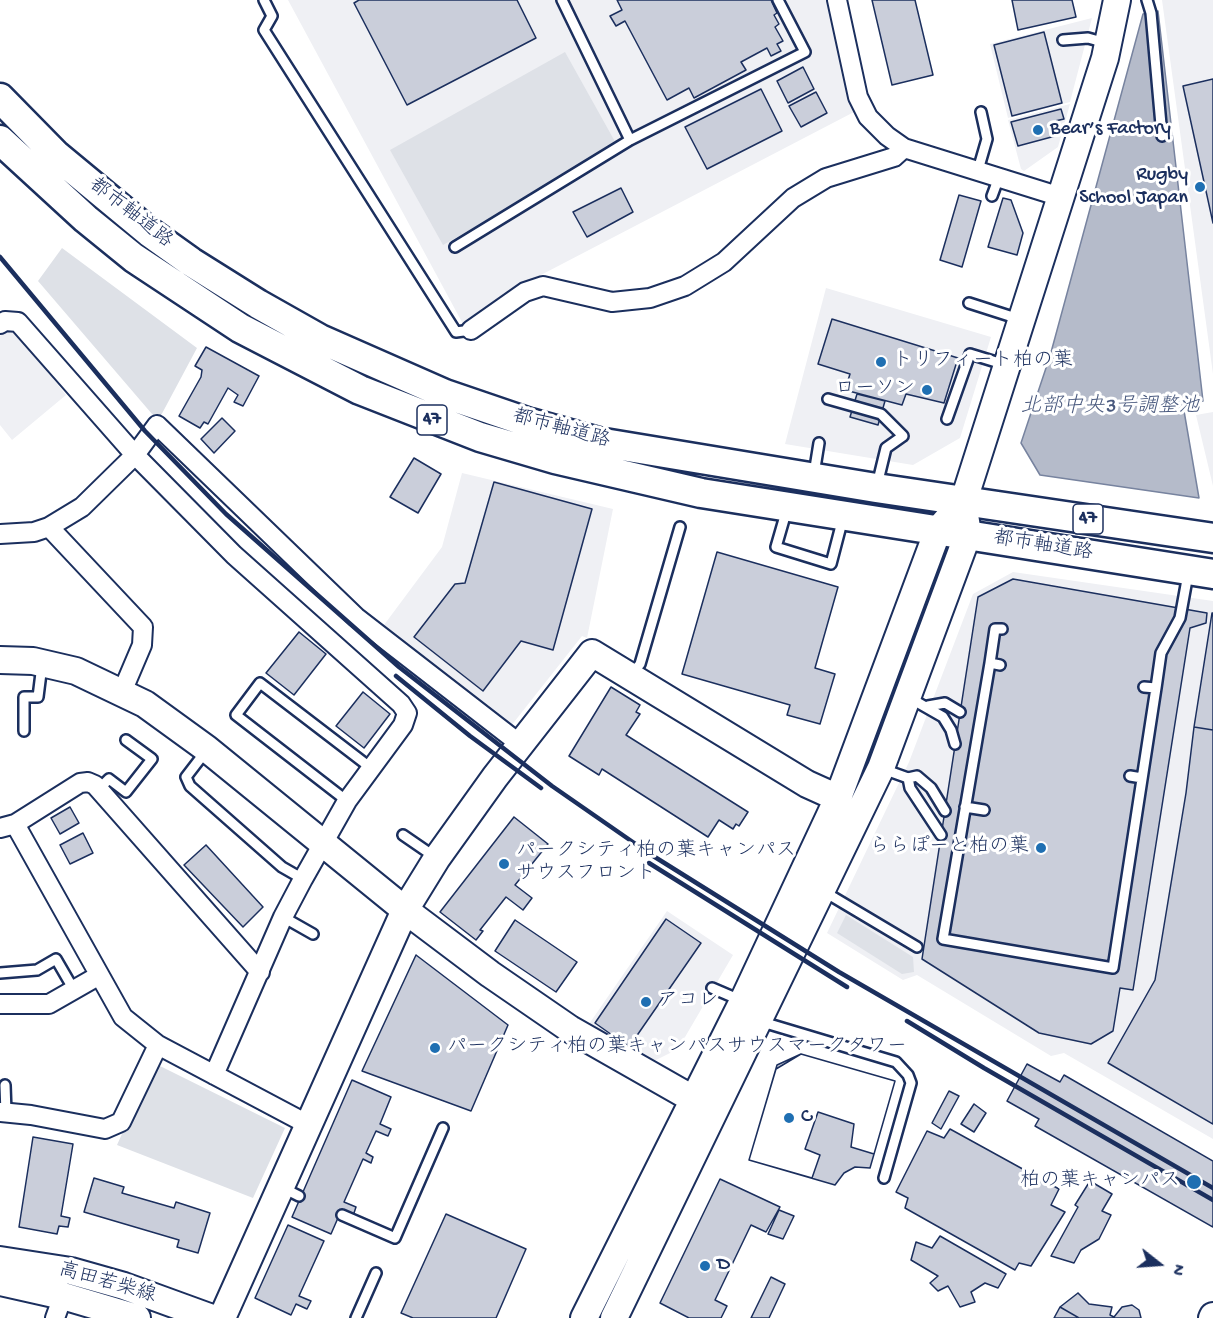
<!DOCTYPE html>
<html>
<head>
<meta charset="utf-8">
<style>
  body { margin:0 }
  #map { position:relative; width:1213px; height:1318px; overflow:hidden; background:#fff; font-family:"Gochi Hand",sans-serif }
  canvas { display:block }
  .north { position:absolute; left:1129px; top:1234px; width:60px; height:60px; -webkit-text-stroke:4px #fff; paint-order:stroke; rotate:107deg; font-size:16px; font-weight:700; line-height:24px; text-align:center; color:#1b2f5e }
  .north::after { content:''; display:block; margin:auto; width:21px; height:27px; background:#1b2f5e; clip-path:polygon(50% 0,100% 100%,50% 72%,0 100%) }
</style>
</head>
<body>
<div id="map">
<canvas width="1213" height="1318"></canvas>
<div class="north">N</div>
</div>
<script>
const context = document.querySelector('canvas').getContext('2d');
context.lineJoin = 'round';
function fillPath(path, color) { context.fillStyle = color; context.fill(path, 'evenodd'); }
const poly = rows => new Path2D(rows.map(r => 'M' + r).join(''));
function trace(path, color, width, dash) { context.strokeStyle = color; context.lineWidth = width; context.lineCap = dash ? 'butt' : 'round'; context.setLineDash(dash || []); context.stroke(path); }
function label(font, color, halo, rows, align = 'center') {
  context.font = font + ' "Gochi Hand","Klee One",sans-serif'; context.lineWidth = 6; context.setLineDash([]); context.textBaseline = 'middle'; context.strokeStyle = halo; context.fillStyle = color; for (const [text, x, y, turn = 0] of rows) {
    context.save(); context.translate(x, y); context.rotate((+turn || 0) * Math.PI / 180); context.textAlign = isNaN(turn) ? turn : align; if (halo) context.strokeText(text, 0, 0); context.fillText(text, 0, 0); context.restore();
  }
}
fillPath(poly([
  [288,0,828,0,854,112,539,276,475,319,463,324],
  [1162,0,1213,0,1213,374],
  [1092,18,1070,102,1008,118,990,44],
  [1070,104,1058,147,1024,171,1021,169,1008,120],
  [826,288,991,337,960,438,913,465,785,444],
  [7,331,16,332,66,395,12,440,0,425,0,336],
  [1213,412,1213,486,1196,415],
  [462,473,613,509,587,638,582,636,507,731,381,629,442,547],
  [1013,572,1213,601,1213,1139,1064,1053,1051,1056,917,975,903,980,827,933,909,762,973,594],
  [667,911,733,955,678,1049,648,1064,589,1024]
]), '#eff0f4');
fillPath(poly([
  [565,52,618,147,443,245,390,150],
  [62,248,197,348,158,421,38,281],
  [846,915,913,957,914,972,902,974,837,933],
  [160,1066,285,1128,253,1198,117,1145,151,1069]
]), '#dee1e7');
const water = poly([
  [1158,11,1203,401,1183,405,1199,498,1040,475,1021,443,1050,356,1143,14,1158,11]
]);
fillPath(water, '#b5bbca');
trace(water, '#77839f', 1.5);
const building = poly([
  [359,0,517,0,536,38,407,105,354,3,359,0],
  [617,0,771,0,777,13,774,15,779,24,775,27,783,41,777,44,781,51,771,56,767,48,741,62,746,70,694,98,689,88,667,100,625,21,616,26,610,16,622,10,617,0],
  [872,0,915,0,933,75,892,85,872,0],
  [1012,0,1072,0,1076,17,1018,30,1012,0],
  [1044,32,1062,103,1012,116,994,45,1044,32],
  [803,67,814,89,788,103,777,81,803,67],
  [1213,79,1213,223,1183,86,1213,79],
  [761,89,782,131,707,169,685,127,761,89],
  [816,92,827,113,801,127,789,106,816,92],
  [1061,109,1064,119,1055,121,1059,135,1018,146,1011,122,1061,109],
  [621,188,633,212,587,237,573,212,621,188],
  [959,195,981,201,962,267,940,260,959,195],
  [1003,198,1011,200,1023,233,1017,255,988,247,1003,198],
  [832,319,958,358,944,403,906,394,902,405,845,390,850,374,818,364,832,319],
  [206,347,259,376,243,406,234,402,238,395,228,388,208,424,204,422,200,428,179,416,201,377,202,370,195,366,206,347],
  [857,394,885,401,878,425,850,417,857,394],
  [222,418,235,431,214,453,201,439,222,418],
  [414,458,441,474,418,513,390,497,414,458],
  [494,482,592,509,553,650,521,641,483,691,414,637,455,584,465,583,494,482],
  [717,552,838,587,815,668,835,674,820,724,787,715,790,705,682,674,717,552],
  [1013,579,1207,613,1206,623,1190,628,1133,990,1120,988,1113,1031,1091,1044,1039,1033,922,959,978,597,1013,579],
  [1212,613,1213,613,1213,730,1194,727,1212,613],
  [299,632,326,654,294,695,266,673,299,632],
  [611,687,640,705,636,712,640,714,626,735,748,812,739,826,736,824,733,829,719,820,708,837,602,769,599,775,569,756,611,687],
  [363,692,390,714,364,748,336,726,363,692],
  [1194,727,1213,730,1213,1124,1108,1063,1155,980,1186,793,1194,727],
  [70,807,79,823,60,834,51,818,70,807],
  [514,817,548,844,515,885,532,898,523,910,506,897,480,930,483,931,476,940,440,912,514,817],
  [83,833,93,853,70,864,60,845,83,833],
  [206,845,263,907,243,927,184,865,206,845],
  [666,919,701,943,629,1047,595,1023,666,919],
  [515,920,577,962,556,992,495,951,515,920],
  [416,955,508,1025,471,1111,362,1071,416,955],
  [801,1054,895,1081,874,1154,851,1147,854,1124,818,1112,805,1149,820,1155,812,1178,749,1160,776,1069,801,1054],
  [801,1054,895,1081,870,1168,855,1167,844,1173,835,1185,749,1160,777,1065,801,1054],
  [1027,1064,1060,1082,1064,1075,1213,1161,1213,1227,1035,1126,1039,1119,1007,1101,1027,1064],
  [352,1080,391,1097,380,1124,391,1129,388,1136,376,1131,366,1153,373,1157,371,1163,363,1159,344,1202,356,1207,353,1216,341,1211,331,1234,292,1217,352,1080],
  [949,1091,959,1096,941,1129,932,1123,949,1091],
  [974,1104,986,1113,974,1132,961,1124,974,1104],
  [950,1129,1059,1189,1051,1205,1065,1212,1031,1266,1019,1263,1015,1270,905,1208,908,1198,896,1192,927,1131,944,1138,950,1129],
  [33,1137,73,1144,61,1216,70,1218,68,1227,59,1226,57,1234,19,1227,33,1137],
  [94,1178,124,1187,122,1193,174,1208,176,1202,210,1213,198,1253,177,1247,179,1240,84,1212,94,1178],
  [720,1179,780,1207,766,1232,751,1225,715,1300,727,1306,721,1318,689,1318,660,1303,720,1179],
  [1090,1181,1112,1194,1102,1211,1111,1215,1099,1239,1081,1250,1074,1263,1051,1256,1078,1207,1075,1205,1090,1181],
  [779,1210,794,1216,783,1239,768,1234,779,1210],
  [446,1214,526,1249,496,1318,413,1318,401,1313,446,1214],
  [288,1225,324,1241,299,1296,311,1301,307,1309,296,1304,291,1315,255,1298,288,1225],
  [940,1236,1006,1274,998,1288,985,1283,971,1292,975,1302,960,1307,948,1286,938,1291,930,1283,938,1276,911,1260,916,1242,932,1248,940,1236],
  [771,1277,785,1284,769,1318,751,1318,771,1277],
  [1078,1293,1089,1304,1112,1307,1110,1315,1114,1317,1122,1307,1132,1305,1139,1310,1141,1318,1079,1318,1060,1307,1078,1293],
  [1060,1307,1079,1318,1054,1318,1060,1307]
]);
fillPath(building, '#caceda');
trace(building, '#1b2f5e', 1.5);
const lane = poly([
  [264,0,272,16,264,30,456,332,471,330],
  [562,0,630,140],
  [1147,0,1151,13,1162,136],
  [1063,40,1088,38,1106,43],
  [978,170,987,139,981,112],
  [992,196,999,177],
  [455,247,630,140,805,52,778,0],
  [969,303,1019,319],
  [828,399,881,414,903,436,886,448,877,485],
  [947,419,970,354,1006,365],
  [814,474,819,443],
  [787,509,776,547,831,564,843,518],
  [990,663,995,629,1002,629],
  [1000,665,990,663,943,939,1113,968,1156,688,1144,687],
  [631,675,640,664,680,527],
  [1156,688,1161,653,1180,618,1188,574],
  [908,697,943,717,951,730,955,744],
  [928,706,945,703,960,712],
  [24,731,24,697,38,697,42,665],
  [206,751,186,777,190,786,282,867,303,879],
  [883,769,908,778,917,776,931,788,945,811],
  [1130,776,1142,778],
  [908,778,910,788,941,835],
  [99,789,109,779,126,792,152,759,126,740],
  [347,801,236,715,260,683,371,768],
  [965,807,984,810],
  [403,835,435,857],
  [823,891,917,947],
  [283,917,313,934],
  [0,973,37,970,56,959,74,990],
  [712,988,740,1000],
  [759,1021,896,1062,908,1075,911,1083,884,1178],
  [5,1085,6,1113],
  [283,1188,299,1196],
  [342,1215,395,1238,443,1128],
  [356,1318,376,1273]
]);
const street = poly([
  [837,0,858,97,868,117,887,136,904,148],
  [0,324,5,321,18,322,135,455,157,425,356,617,520,744],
  [471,330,525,292,543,286,612,302,650,298,685,286,724,262,793,198,826,178,894,157,904,148,1061,197],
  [49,527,143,627,142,645,122,692],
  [0,534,34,532,49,527,82,507,135,455,234,555,401,704,407,713,403,725,347,801,303,879,283,917,214,1075],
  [15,824,123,1017,158,1045],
  [0,828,15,824,80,783,88,782,95,785,260,972],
  [0,1004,49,1004,98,976],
  [0,1112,31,1115,105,1129,121,1122,158,1045,307,1124],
  [55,1318,63,1296]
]);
const secondary = poly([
  [0,660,33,661,76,671,145,704,207,749,405,910,490,974,570,1029,707,1107],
  [0,1260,71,1271,124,1286,212,1318],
  [0,1282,63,1296,137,1318],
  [222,1318,405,910,437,858,495,777,592,653,807,784,838,798],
  [584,1318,743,1001,838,798,938,530,964,500,1105,58,1117,0],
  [614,1318,881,768,968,534,965,515],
  [1212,1318,1213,1316]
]);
const primary = poly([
  [0,98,56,155,149,232,191,262,258,304,320,339,445,394,530,423,598,442,876,488,1213,538],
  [0,140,86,219,134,258,240,328,360,390,480,437,555,459,701,493,1213,574]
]);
trace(lane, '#1b2f5e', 14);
trace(street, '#1b2f5e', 22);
trace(secondary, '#1b2f5e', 30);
trace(primary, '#1b2f5e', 33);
trace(lane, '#fff', 9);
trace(street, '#fff', 18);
trace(secondary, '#fff', 26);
trace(primary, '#fff', 28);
trace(poly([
  [0,257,145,431,226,514,399,667,552,786,650,854,839,972,1213,1188],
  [396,676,470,736,541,788],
  [649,863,847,987],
  [907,1021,984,1068,1213,1200]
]), '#1b2f5e', 4.5);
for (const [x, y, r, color] of [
  [1038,130,6,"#1f6fb2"],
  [1200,187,6,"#1f6fb2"],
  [881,362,6,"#1f6fb2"],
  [927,390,6,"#1f6fb2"],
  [1041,848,6,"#1f6fb2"],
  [504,864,6,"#1f6fb2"],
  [646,1002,6,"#1f6fb2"],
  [435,1048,6,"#1f6fb2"],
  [789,1118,6,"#1f6fb2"],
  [1194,1182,8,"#1f6fb2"],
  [705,1266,6,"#1f6fb2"]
]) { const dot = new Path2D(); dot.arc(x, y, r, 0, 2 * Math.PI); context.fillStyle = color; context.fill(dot); trace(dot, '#fff', 2); }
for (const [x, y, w] of [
  [432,420,30],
  [1088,519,30]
]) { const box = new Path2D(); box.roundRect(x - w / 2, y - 15, w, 30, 4.5); context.fillStyle = '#fff'; context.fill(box); trace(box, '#1b2f5e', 1.5); }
label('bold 18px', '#1b2f5e', null, [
  ["47",432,420],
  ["47",1088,519]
]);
label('20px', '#1b2f5e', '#fff', [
  ["Bear’s Factory",1050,130],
  ["Rugby",1188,176,"right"],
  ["School Japan",1188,199,"right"],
  ["トリフィート柏の葉",893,362],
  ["ローソン",915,390,"right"],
  ["ららぽーと柏の葉",1029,848,"right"],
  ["パークシティ柏の葉キャンパス",516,852],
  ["サウスフロント",516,875],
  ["アコレ",658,1002],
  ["パークシティ柏の葉キャンパスサウスマークタワー",447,1048],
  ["C",801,1118],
  ["柏の葉キャンパス",1180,1182,"right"],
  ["D",717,1266]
], 'left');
label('20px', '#1b2f5e', '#fff', [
  ["都市軸道路",130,214,38],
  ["都市軸道路",561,430,15],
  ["都市軸道路",1043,547,9],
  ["高田若柴線",107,1284,16]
]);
label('italic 21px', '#49597e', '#fff', [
  ["北部中央3号調整池",1110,408]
]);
</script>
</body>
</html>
